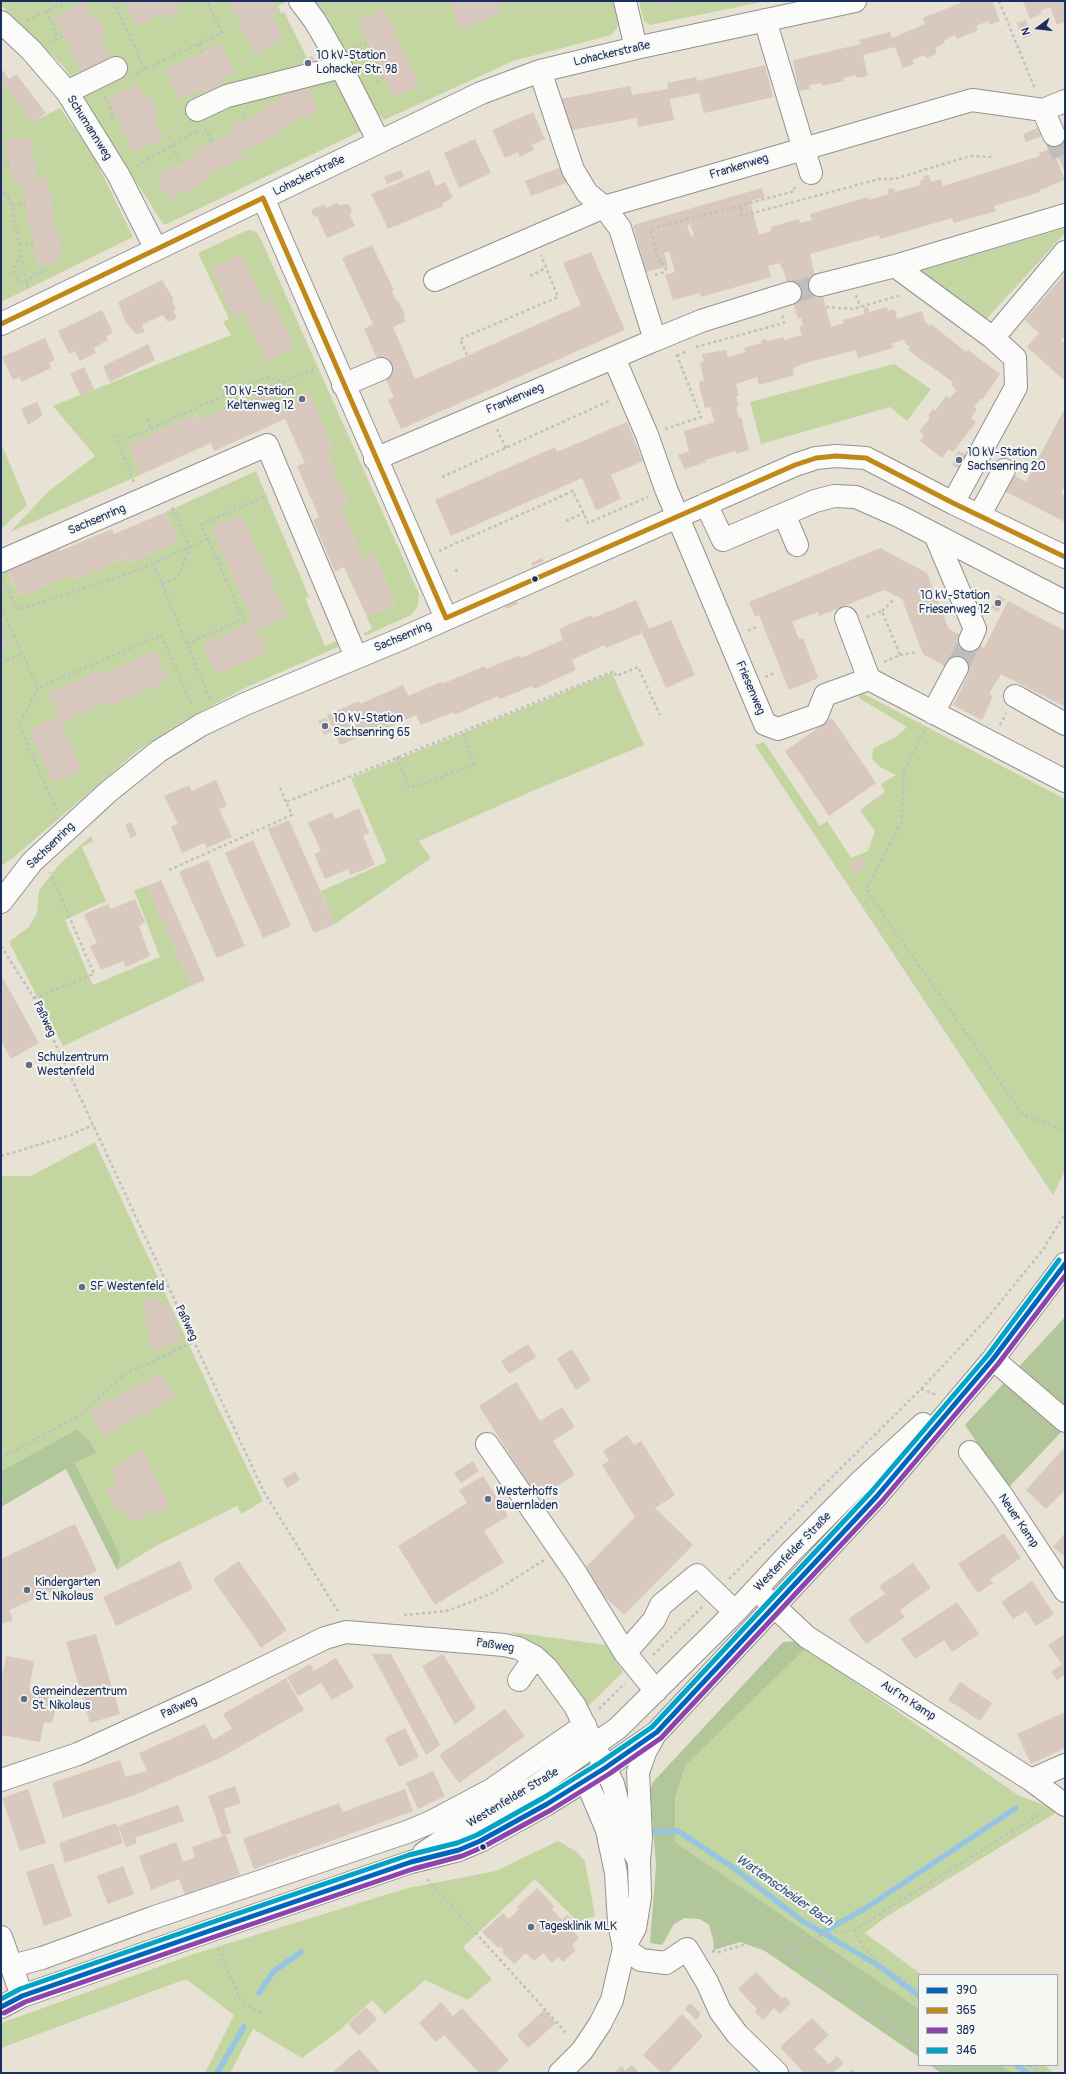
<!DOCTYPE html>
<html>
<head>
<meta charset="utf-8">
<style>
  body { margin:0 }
  #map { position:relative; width:1066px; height:2074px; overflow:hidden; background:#e7e2d4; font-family:Pangolin,sans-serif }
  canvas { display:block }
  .frame { position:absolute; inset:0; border:2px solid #1b2f5e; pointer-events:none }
  .legend { position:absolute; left:918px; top:1974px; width:140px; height:92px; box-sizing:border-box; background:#f6f6f2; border:1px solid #9ea6b7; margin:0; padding:5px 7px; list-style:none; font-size:12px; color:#1b2f5e }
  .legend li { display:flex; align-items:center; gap:8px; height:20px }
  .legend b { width:20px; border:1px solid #9ea6b7 }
  .north { position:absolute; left:1018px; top:8px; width:40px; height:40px; -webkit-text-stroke:3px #f6f6f2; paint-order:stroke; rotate:255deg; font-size:11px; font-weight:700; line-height:16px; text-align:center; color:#1b2f5e }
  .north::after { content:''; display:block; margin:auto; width:14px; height:18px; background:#1b2f5e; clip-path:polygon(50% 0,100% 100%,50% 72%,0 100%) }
</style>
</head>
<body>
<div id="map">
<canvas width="1066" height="2074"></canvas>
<div class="frame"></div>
<ul class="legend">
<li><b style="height:5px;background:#0065bd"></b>390</li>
<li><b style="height:5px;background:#c08818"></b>365</li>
<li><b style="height:5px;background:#8e44ad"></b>389</li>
<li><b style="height:5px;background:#01a3c8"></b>346</li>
</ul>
<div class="north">N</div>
</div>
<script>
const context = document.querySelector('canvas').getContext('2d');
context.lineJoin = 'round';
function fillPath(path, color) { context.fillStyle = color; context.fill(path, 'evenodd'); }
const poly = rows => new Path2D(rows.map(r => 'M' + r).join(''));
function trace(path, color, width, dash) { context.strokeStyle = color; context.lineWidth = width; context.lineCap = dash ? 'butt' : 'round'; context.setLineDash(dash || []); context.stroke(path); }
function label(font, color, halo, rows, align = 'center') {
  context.font = font + ' Pangolin,sans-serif'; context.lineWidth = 4; context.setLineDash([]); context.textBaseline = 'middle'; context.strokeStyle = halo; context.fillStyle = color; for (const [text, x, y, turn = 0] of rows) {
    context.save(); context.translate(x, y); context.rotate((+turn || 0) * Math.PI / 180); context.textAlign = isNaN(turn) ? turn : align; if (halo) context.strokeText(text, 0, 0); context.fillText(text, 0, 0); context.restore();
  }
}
fillPath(poly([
  [1,1,288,1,278,6,281,13,284,12,307,58,299,62,307,79,335,79,361,131,167,224,163,224,64,67,1,5],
  [315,1,613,1,618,22,617,28,611,35,513,61,384,120,377,113,327,17],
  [639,1,766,1,650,25,644,21],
  [4,83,33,122,60,108,92,153,133,237,1,302,1,85],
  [1065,228,1065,233,980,326,906,275],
  [248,230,254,231,259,235,419,594,417,608,411,615,365,636,364,633,372,629,367,617,396,604,374,554,363,559,341,508,349,504,327,453,334,450,307,392,294,398,297,405,282,412,271,389,201,420,198,414,128,445,140,475,10,532,49,491,95,456,53,406,231,335,223,322,229,319,198,253],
  [894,364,931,389,907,421,890,407,761,444,750,402],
  [1,443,27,505,1,529],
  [256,471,309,597,305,598,325,646,338,640,340,646,247,687,183,721,137,751,13,858,1,866,1,556,19,597,71,575,73,581,125,558,127,564,178,542,166,512],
  [612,673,644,745,537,789,419,841,431,858,335,924,321,891,387,862,351,778],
  [860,692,1065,799,1065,1171,1053,1195,755,745,764,742,820,826,827,821,851,858,868,851,875,831,860,810,885,792,881,784,896,775,880,767,873,760,872,754,874,748,896,737,907,727,859,698],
  [91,836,93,841,82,847,106,901,65,920,93,985,160,957,134,890,147,886,191,986,63,1046,9,942,29,927,37,913,39,890,59,865],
  [95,1142,214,1399,263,1501,241,1514,237,1506,154,1547,117,1570,121,1557,75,1463,96,1453,90,1441,79,1429,1,1471,1,1176,31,1176],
  [511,1632,606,1645,623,1672,586,1708,547,1653],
  [806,1648,1018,1795,1059,1811,886,1917,865,1933,922,1975,919,1975,919,2009,675,1842,675,1798,685,1766],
  [558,1841,577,1852,585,1861,595,1916,578,1922,535,1879,463,1947,492,1979,468,2000,425,1980,385,2014,372,2000,340,2030,302,2058,253,2029,230,2073,205,2073,234,2015,186,1979,1,2048,1,2023,197,1953,408,1888,496,1871],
  [1001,2065,1044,2065,1054,2073,1012,2073]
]), '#c3d6a1');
fillPath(poly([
  [1065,1317,1065,1428,1008,1488,965,1425],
  [78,1429,90,1441,96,1453,75,1463,121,1557,117,1570,66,1469,1,1507,1,1471],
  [797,1641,806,1648,685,1766,675,1798,675,1842,919,2009,919,2057,765,1951,740,1942,714,1950,713,1939,709,1925,700,1919,685,1918,674,1924,662,1945,650,1943,656,1865,650,1790,653,1782,783,1642],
  [930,2065,1001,2065,1012,2073,941,2073]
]), '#b1c699');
trace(poly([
  [652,1832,678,1831,735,1869,801,1920,879,1966,919,1996],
  [821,1933,866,1908,1016,1808],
  [259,1993,273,1972,301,1952],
  [1016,2065,1028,2073],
  [217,2073,244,2027]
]), '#96c4e3', 5.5);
fillPath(poly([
  [124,1,188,1,176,6,178,12,161,20,159,15,136,26],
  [229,1,272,1,278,14,273,17,284,39,254,54],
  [454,1,508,1,497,6,500,14,461,30,450,3],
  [656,1,678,1,657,7],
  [965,1,992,1,1000,21,990,25,988,21,976,26,978,30,957,39,955,35,944,40,945,43,935,48,937,54,926,58,924,55,912,60,914,64,903,68,895,47,863,55,868,76,857,78,856,75,843,78,844,81,822,86,822,83,809,85,810,89,799,91,793,60,861,44,859,40,890,32,892,38,925,24,923,18],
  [1023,1,1058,1,1059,3,1064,1,1065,22,1057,25,1050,7,1040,11,1041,14,1030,19],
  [84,2,91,17,96,15,105,32,100,35,110,58,81,72,54,16],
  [384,8,420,86,394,98,358,21],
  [1026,20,1032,35,1023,39,1017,23],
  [221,43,235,73,220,80,222,85,205,93,203,89,179,100,166,70],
  [312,56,316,63,303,70,299,62],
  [765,65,773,97,704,113,699,93,670,99,674,120,638,127,637,118,566,131,560,99,630,86,632,95,668,89,667,83,696,77,697,81],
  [1,68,9,79,16,74,46,113,33,123,4,83,1,85],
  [138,83,145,98,150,95,158,113,153,115,164,138,134,152,108,97],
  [306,86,318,110,278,130,280,134,242,152,245,158,208,174,210,177,200,182,201,184,167,200,156,175,198,155,195,150,233,132,231,127,267,109,265,105],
  [533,112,545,139,532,145,534,150,520,157,518,152,505,158,492,130],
  [1037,128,1041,136,1026,142,1023,134],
  [1065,131,1065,173,1050,137],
  [29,137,37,168,35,168,37,178,46,177,48,188,50,188,56,230,58,229,62,250,59,251,60,261,37,265,21,181,13,183,5,141],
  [475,139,491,173,459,188,444,153],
  [1052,148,1065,180,1040,190,1040,192,994,206,996,211,954,223,952,218,880,239,879,235,810,254,815,276,817,275,831,327,844,323,843,320,865,314,863,308,868,307,869,312,887,307,888,311,895,309,897,319,922,311,925,322,930,326,931,324,966,352,968,350,1000,374,983,399,982,398,974,407,977,409,971,418,976,422,953,452,949,449,942,458,920,441,924,435,919,432,930,418,928,416,933,409,935,411,946,396,950,398,957,390,951,385,953,382,908,350,910,347,905,343,904,340,892,343,893,348,858,358,856,350,805,363,793,368,794,375,759,385,757,377,736,384,739,396,736,396,739,406,736,407,739,418,741,417,749,450,736,454,735,451,705,460,706,462,685,469,678,455,689,451,684,431,715,422,710,407,705,408,700,390,699,382,704,380,700,363,704,361,702,354,726,350,728,357,745,352,744,348,762,343,761,340,766,339,767,341,784,337,784,340,802,335,799,327,803,326,801,318,798,319,783,269,782,269,780,263,768,266,771,277,701,297,700,293,673,300,665,275,675,272,669,251,664,253,668,266,646,272,633,225,762,188,765,197,750,201,759,235,771,231,770,227,799,219,800,223,812,220,810,214,868,197,869,200,889,194,887,189,893,188,895,192,921,185,920,181,924,180,923,176,929,175,931,182,941,179,943,186,1040,156,1039,153],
  [690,224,694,236,691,237,687,225],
  [564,166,569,182,531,196,525,181],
  [401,170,404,177,387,184,384,177],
  [429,170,436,186,445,182,453,197,442,204,443,206,388,229,371,194],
  [338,203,340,206,345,204,349,205,352,211,350,215,355,226,327,238,317,216,314,217,311,210,324,204,326,208],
  [372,245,394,290,392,291,396,301,398,300,405,315,403,315,406,321,393,327,415,379,581,305,563,263,591,252,625,330,401,429,388,400,394,397,364,329,373,324,342,258],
  [241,254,265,303,272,300,295,348,266,362,243,314,234,318,211,268],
  [1065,274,1065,336,1061,340,1065,343,1065,381,1027,347,1039,333,1025,320],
  [162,280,174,300,172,301,176,310,173,311,177,318,168,322,163,315,143,324,142,326,145,332,136,334,126,323,118,302],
  [102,310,113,333,106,336,108,340,94,348,96,353,80,361,75,351,69,354,58,331],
  [45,338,55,360,49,363,51,368,22,382,19,377,13,380,2,357],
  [148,344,155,360,110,382,103,366],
  [84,367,94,389,81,396,70,374],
  [272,389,282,412,297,405,294,398,307,392,312,399,334,450,327,453,349,504,341,508,363,559,374,554,396,604,367,617,344,567,335,572,313,520,319,517,297,466,305,463,285,419,214,451,211,443,140,475,128,445,198,414,201,420],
  [37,402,43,415,28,425,21,409],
  [1065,408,1065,485,1061,493,1065,495,1065,522,1004,491,1012,474,1026,482],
  [627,422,643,461,611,475,621,499,596,510,582,478,451,536,435,500,555,447,557,452],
  [958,451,967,455,960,469,952,465],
  [1,503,7,516,1,518],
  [166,512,178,542,127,564,125,558,73,581,71,575,19,597,7,568,58,545,60,551,112,529,114,534],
  [241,514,287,616,257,630,267,652,216,675,203,645,253,622,211,528],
  [880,548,927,573,949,629,984,648,1008,601,1065,631,1065,707,1001,674,989,694,993,696,982,720,953,705,969,673,957,668,948,668,923,654,903,602,904,600,884,590,819,616,818,612,792,622,799,639,803,638,818,678,789,690,759,615,755,617,749,602],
  [542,558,544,561,532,566,531,563],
  [998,595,1005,599,998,612,991,608],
  [636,600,649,629,671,620,695,675,666,688,642,633,606,648,604,645,572,660,576,670,534,689,532,686,500,699,498,696,454,715,453,712,421,725,416,715,374,734,373,731,340,745,327,715,359,701,360,704,403,685,408,696,441,682,442,684,485,666,486,669,520,655,521,658,563,640,559,629,591,615,593,618],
  [517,601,518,604,506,609,505,606],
  [1,631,8,647,1,650],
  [154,651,168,681,113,705,111,701,61,723,82,770,53,783,29,729,58,716,48,693,98,671,100,675],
  [326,718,332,731,324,735,318,721],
  [832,718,876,783,829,816,785,751],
  [216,780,227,806,219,809,232,837,207,848,204,843,182,853,171,827,178,824,164,796,189,785,192,791],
  [359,808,369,833,363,836,375,865,350,875,348,869,325,879,314,854,321,851,308,823,332,812,335,819],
  [289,820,335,924,314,933,268,829],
  [131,822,137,835,131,838,125,825],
  [253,840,291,926,263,938,225,853],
  [862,856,867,867,854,873,850,862],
  [208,860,245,946,217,958,179,872],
  [161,880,205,980,191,986,147,886],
  [135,899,145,922,139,926,150,956,126,967,123,961,101,970,90,946,97,943,84,914,108,904,111,909],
  [1,975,39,1043,11,1059,1,1040],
  [158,1297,162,1305,167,1302,183,1338,154,1352,148,1337,143,1303],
  [528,1344,536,1357,509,1374,501,1361],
  [572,1349,591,1380,576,1390,557,1359],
  [161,1373,174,1397,103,1436,89,1411],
  [516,1382,540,1421,562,1407,575,1427,553,1441,575,1475,537,1498,479,1406],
  [627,1435,634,1445,641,1441,675,1495,655,1508,693,1545,624,1615,580,1573,635,1517,602,1465,609,1461,603,1451],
  [1065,1447,1065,1490,1046,1509,1026,1490],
  [142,1450,170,1507,156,1514,154,1511,130,1523,122,1508,117,1511,106,1490,118,1484,110,1469,129,1460,127,1457],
  [473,1461,479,1471,461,1483,454,1473],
  [295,1472,300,1480,287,1488,282,1479],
  [483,1476,508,1516,484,1531,504,1562,435,1605,398,1546,467,1503,459,1490],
  [75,1524,97,1571,9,1610,13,1620,1,1624,1,1559],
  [1004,1533,1021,1558,990,1579,993,1583,978,1593,958,1564],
  [1065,1533,1065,1557,1053,1547],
  [180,1561,193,1589,116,1626,103,1597],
  [239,1561,287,1630,261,1648,213,1579],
  [913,1563,931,1588,900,1610,905,1617,866,1644,848,1619,885,1594,879,1586],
  [1032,1581,1054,1614,1036,1626,1026,1611,1013,1619,1001,1602],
  [957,1602,979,1634,952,1652,944,1640,915,1659,901,1639],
  [96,1634,120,1714,90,1723,66,1642],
  [1065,1634,1065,1675,1057,1680,1051,1672,1062,1664,1048,1645],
  [372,1654,391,1654,440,1745,426,1755],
  [443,1654,476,1708,455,1725,422,1666],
  [6,1656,34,1661,29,1689,49,1693,47,1706,56,1708,52,1723,44,1722,40,1742,1,1735,1,1682],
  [336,1658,354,1687,332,1700,321,1683,298,1696,287,1677,310,1664,314,1671],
  [286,1678,304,1710,220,1758,132,1796,63,1818,52,1783,120,1760,126,1777,147,1771,139,1753,205,1724,213,1740,232,1729,223,1714],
  [960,1682,992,1703,980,1721,948,1700],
  [505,1709,525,1736,459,1783,439,1755],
  [1065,1712,1065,1748,1031,1764,1017,1734],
  [405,1728,419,1757,399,1767,385,1738],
  [433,1771,445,1796,418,1809,406,1783],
  [235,1786,241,1803,224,1809,231,1833,222,1836,208,1796],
  [28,1789,46,1843,20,1851,2,1798],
  [405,1789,413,1811,254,1869,243,1839,339,1803,343,1812],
  [178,1805,184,1821,135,1838,137,1843,126,1847,118,1826],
  [116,1823,123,1843,65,1863,59,1843],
  [226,1835,240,1875,185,1895,179,1879,151,1890,139,1856,176,1842,183,1862,195,1857,192,1847],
  [53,1863,72,1916,44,1926,26,1872],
  [123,1866,134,1894,108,1904,97,1876],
  [537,1888,554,1906,552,1909,562,1920,567,1915,577,1924,571,1929,579,1938,572,1945,576,1950,563,1962,558,1957,552,1963,543,1953,534,1961,526,1953,514,1964,502,1952,504,1950,500,1946,498,1948,482,1932,503,1913,509,1919,519,1909,517,1907],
  [756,1972,782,1999,785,1996,791,2003,780,2014,774,2008,763,2020,755,2012,757,2009,738,1989],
  [441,2002,453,2016,462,2008,509,2060,496,2073,479,2073,444,2035,436,2042,419,2023],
  [690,2003,701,2014,696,2020,685,2009],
  [366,2007,377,2019,359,2036,348,2024],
  [544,2010,556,2023,528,2048,517,2035],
  [682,2014,703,2036,668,2073,662,2073,643,2055],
  [812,2018,829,2035,814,2049,829,2064,837,2056,844,2063,833,2073,804,2073,780,2047],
  [359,2049,381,2073,336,2073,334,2071],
  [632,2065,639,2073,614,2073,622,2066,625,2071],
  [852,2069,856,2073,848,2073]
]), '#d8c8bd');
trace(poly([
  [1054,135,1065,160],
  [790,293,820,285],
  [957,668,970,640]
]), '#bebebc', 22, [22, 11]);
const minor = poly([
  [300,1,315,21,336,57,379,142],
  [625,1,636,48],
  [765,20,811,173],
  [1,22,31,50,67,92,119,176,156,249],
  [540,71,573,170,587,193,604,207,620,228,655,340,701,321,790,293],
  [67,92,116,68],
  [197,110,227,96,341,67],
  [1043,110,1054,135],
  [263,198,446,618],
  [895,266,993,338,1015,358,1016,387,953,503],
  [435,280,604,207,972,100,1043,110,1065,101],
  [820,285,895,266,1065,215],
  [1,324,481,93,540,71,636,48,855,1],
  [993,338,1065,252],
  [614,358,647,435,666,489,765,724,778,729,817,715,825,695,869,679,1065,781],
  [343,385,381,369],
  [375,459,655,340],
  [706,504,723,540,815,501,834,496,856,497,899,516,1065,602],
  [784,514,797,545],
  [979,516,1004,470],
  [936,537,975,629,970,640],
  [1,561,267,445,356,657],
  [846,618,869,679],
  [1015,696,1065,724],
  [933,713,957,668],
  [1,902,32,862,108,792,159,751,201,725,245,704,401,639,795,465,816,458,836,456,866,458,953,503,1065,557],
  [993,1359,1065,1421],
  [487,1444,575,1572,625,1653,656,1691],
  [970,1452,1003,1497,1065,1591],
  [763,1596,807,1637,1031,1780,1065,1805],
  [625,1653,654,1620,661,1605,697,1575,735,1612],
  [519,1680,535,1657],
  [1,1780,78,1754,216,1691,325,1638,346,1632,504,1645,518,1648,535,1657,547,1668,575,1706,613,1784,627,1840,639,1861],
  [586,1780,607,1830,616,1873,619,1923,624,1948],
  [1031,1780,1065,1765],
  [424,1853,458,1830,502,1808,536,1786,618,1728,735,1612,787,1556,862,1480,923,1424],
  [1,1937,22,1996],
  [624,1948,641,1960,666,1963,687,1949,707,1982,720,2011,737,2034,777,2073],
  [12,1966,42,1958,152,1918,407,1832,431,1822,491,1790,585,1725],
  [1,2007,22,1996,212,1930,411,1862,459,1850,480,1841,547,1804,605,1768,657,1732,877,1496,993,1359,1065,1264],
  [560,2073,582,2051,600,2024,612,2000,624,1948,635,1928,640,1897,639,1861,641,1838,638,1772,646,1750,655,1734]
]);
trace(minor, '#929293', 24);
trace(poly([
  [113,1,145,69],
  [999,1,1035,89],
  [46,11,58,38],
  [27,20,68,1],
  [49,42,63,36],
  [199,44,202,52],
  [353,49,368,42],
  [135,74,222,33,207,1],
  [376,81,385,77],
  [104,96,114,117,107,120],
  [243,113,246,119],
  [205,128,212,142],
  [172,146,181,163],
  [1,166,9,164],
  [137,166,198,130],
  [1,187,11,202,28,289],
  [12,206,25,204],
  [740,207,742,216,879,179,894,179,970,156,992,157],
  [19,245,33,242],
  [22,256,14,265,14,273,21,282,27,283,36,273,47,270],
  [655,275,664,272,666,269,664,264,660,264,650,229,795,191,794,185],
  [530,276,546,268],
  [856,295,860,307],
  [826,307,853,309,901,295],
  [696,347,784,323,782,315],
  [467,355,460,339,558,297,541,255],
  [677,356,688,350],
  [148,419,151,429],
  [497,429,506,448],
  [665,429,701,417,676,353],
  [114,435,118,443],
  [442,477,611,400],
  [134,482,118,443,266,377,284,382,316,369],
  [566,521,584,513],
  [439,551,573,491,588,523,648,497],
  [153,563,210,699],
  [455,571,460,569],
  [3,580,18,610,128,574,208,539,201,525,267,495],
  [162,584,179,576,190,547,172,507],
  [1,607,38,688],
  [882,611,893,600],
  [867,617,882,611,900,655,884,662],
  [748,631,758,626],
  [187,644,243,619,208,539],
  [900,655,917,652],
  [1,663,22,653],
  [765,677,776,672],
  [1000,725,1006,713],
  [924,730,904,770,902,821,866,889,1023,1115,1065,1130],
  [397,757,409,788,474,765,462,731],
  [280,788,286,802],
  [57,811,19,725,38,688,161,635,193,707],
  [169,870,292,815,286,802,614,671,616,676,638,667,660,715],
  [1,946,34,998,264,1492,339,1613],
  [34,998,94,974,50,872],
  [1,1156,71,1135,93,1125],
  [921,1389,934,1394,936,1397],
  [1,1458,81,1415,123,1375,194,1342],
  [729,1579,921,1389,983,1323,1042,1251,1065,1214],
  [404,1615,446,1611,463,1605,492,1593,544,1560],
  [653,1655,702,1607],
  [599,1709,625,1683],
  [427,1879,568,2035],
  [854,1930,864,1948,880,1963,919,1990],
  [218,1948,241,2001,261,2013],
  [784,1950,824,1934,854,1930,1043,1812],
  [712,1951,719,1952,754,1942,770,1943,784,1950,816,1971,919,2047],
  [943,2065,955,2073],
  [1029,2065,1041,2073]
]), '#bfc0c2', 2.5, [3, 3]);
trace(minor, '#fbfbf9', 22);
trace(poly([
  [1,2007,22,1996,212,1930,411,1862,459,1850,480,1841,547,1804,605,1768,657,1732,877,1496,993,1359,1065,1264]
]), '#0065bd', 5);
trace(poly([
  [263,198,446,618],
  [1,324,263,198],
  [446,618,795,465,816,458,836,456,866,458,953,503,1065,557]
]), '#c08818', 5);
trace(poly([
  [4,2013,25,2002,214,1937,413,1869,462,1856,483,1847,551,1810,609,1774,661,1738,882,1501,998,1364,1065,1276]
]), '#8e44ad', 5);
trace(poly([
  [1,1999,20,1989,210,1923,409,1855,457,1843,477,1835,543,1798,601,1762,652,1727,872,1491,988,1355,1059,1260]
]), '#01a3c8', 5);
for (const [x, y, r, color] of [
  [308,63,4,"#626e87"],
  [302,399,4,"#626e87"],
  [959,460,4,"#626e87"],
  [535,579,3.5,"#1b2f5e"],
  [998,603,4,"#626e87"],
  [325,726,4,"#626e87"],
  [29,1065,4,"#626e87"],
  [82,1287,4,"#626e87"],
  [488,1499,4,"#626e87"],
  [27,1590,4,"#626e87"],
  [24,1699,4,"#626e87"],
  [483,1847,3.5,"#1b2f5e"],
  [531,1927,4,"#626e87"]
]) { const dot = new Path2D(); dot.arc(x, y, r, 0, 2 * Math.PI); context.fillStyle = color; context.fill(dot); trace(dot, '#f6f6f2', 1.5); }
label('12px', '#1b2f5e', '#f6f6f2', [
  ["Lohackerstraße",612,54,-13],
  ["Schumannweg",89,128,58],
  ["Frankenweg",739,167,-17],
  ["Lohackerstraße",309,176,-26],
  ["Frankenweg",515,399,-23],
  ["Sachsenring",97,520,-23],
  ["Sachsenring",403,637,-23],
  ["Friesenweg",750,688,67],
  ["Sachsenring",51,846,-44],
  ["Paßweg",44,1019,65],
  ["Paßweg",186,1323,65],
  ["Neuer Kamp",1018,1521,56],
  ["Westenfelder Straße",793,1552,-46],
  ["Paßweg",495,1646,9],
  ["Auf'm Kamp",908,1701,33],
  ["Paßweg",179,1708,-24],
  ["Westenfelder Straße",513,1798,-31]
]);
label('12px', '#1b2f5e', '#f6f6f2', [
  ["10 kV-Station",316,56],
  ["Lohacker Str. 98",316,70],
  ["10 kV-Station",294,392,"right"],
  ["Keltenweg 12",294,406,"right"],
  ["10 kV-Station",967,453],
  ["Sachsenring 20",967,467],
  ["10 kV-Station",990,596,"right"],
  ["Friesenweg 12",990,610,"right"],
  ["10 kV-Station",333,719],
  ["Sachsenring 65",333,733],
  ["Schulzentrum",37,1058],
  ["Westenfeld",37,1072],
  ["SF Westenfeld",90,1287],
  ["Westerhoffs",496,1492],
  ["Bauernladen",496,1506],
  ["Kindergarten",35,1583],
  ["St. Nikolaus",35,1597],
  ["Gemeindezentrum",32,1692],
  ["St. Nikolaus",32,1706],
  ["Tagesklinik MLK",539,1927]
], 'left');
label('italic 13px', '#355888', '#f6f6f2', [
  ["Wattenscheider Bach",784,1891,35]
]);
</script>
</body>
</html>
